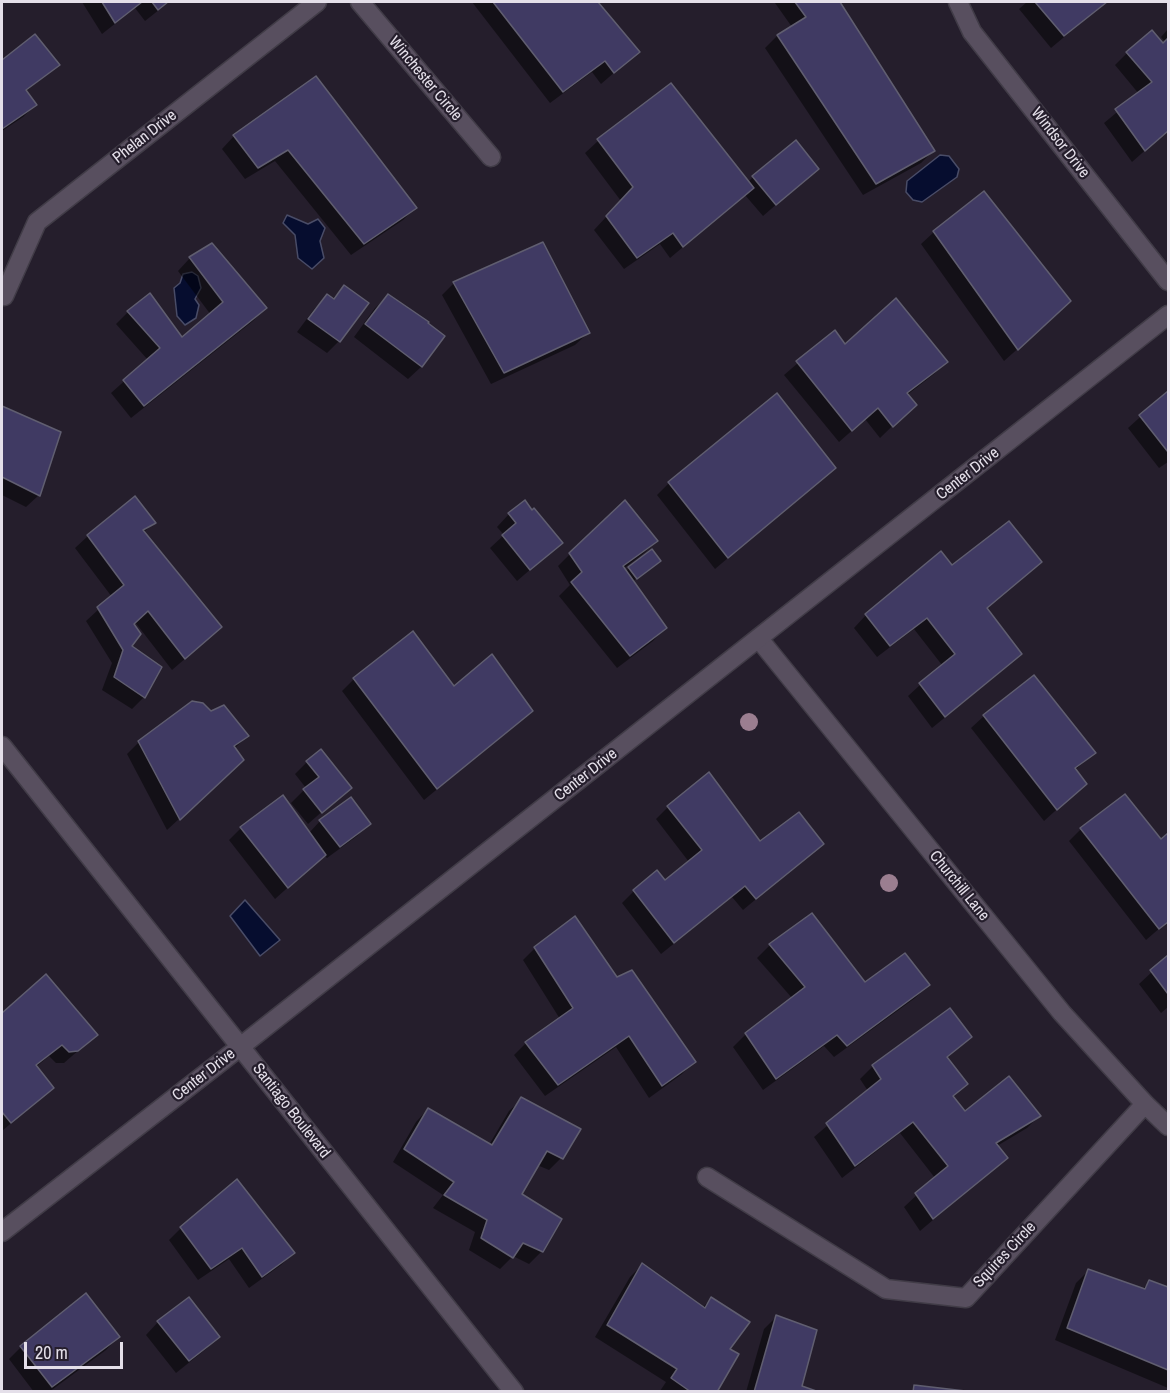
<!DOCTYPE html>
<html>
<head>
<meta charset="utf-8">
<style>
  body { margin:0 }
  #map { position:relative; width:1170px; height:1393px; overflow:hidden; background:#251e2c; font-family:"Archivo Narrow",sans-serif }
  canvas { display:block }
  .frame { position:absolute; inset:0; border:3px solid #e4dfe9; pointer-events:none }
  .scale { position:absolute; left:24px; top:1342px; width:99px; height:27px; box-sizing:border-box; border:3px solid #e4dfe9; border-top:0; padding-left:8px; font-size:18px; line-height:21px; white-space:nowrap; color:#e4dfe9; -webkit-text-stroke:4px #251e2c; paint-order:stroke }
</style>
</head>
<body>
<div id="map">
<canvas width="1170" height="1393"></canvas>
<div class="frame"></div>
<div class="scale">20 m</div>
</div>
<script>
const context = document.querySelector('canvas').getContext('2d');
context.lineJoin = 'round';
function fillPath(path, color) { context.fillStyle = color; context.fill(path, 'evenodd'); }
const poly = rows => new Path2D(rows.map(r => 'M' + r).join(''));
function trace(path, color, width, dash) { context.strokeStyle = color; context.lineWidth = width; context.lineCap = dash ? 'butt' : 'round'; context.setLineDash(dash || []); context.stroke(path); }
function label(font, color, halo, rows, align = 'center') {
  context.font = font + ' "Archivo Narrow",sans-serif'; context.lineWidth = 4.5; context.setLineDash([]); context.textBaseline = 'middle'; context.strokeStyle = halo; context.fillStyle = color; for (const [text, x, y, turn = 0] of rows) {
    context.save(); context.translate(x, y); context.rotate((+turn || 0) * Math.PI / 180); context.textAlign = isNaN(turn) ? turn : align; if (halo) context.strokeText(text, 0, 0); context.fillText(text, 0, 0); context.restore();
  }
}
const water = poly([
  [940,155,949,156,959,169,957,177,922,202,913,200,906,192,907,181,940,155],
  [287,215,308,224,318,219,325,228,320,241,324,258,312,269,298,258,295,235,283,223,287,215],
  [192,272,198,276,201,288,195,299,199,305,196,318,185,325,177,316,174,288,180,283,183,274,192,272],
  [245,900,280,940,260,956,230,916,245,900]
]);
fillPath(water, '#060d2f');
trace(water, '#494c67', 1.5);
fillPath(poly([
  [82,2,169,2,145,21,135,8,102,34],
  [472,2,596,2,638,52,601,84,592,72,550,103],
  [777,2,839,2,933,151,921,163,863,195,765,48,777,36,792,27,775,3],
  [1027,2,1106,2,1051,48,1019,9],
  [1168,29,1168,130,1132,162,1104,123,1139,94,1115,65,1127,53,1163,45,1166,43,1161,37],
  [35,36,58,64,25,92,35,105,23,117,2,131,2,61],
  [316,78,415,208,403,220,351,255,275,161,245,179,222,149,234,136],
  [671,85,748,182,753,177,817,169,763,216,745,195,670,258,660,244,624,269,594,230,621,201,585,153,598,141],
  [934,232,1057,314,1004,361,921,244],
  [212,245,265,308,253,321,131,418,111,393,148,360,116,324,128,312,182,339,211,315,178,271,190,258],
  [454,283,588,333,575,345,491,384,442,295],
  [344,287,339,341,327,353,297,332,315,308,327,296,332,299],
  [388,296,443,336,421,367,408,379,354,337,375,308],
  [834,332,845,346,946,362,934,374,907,395,915,404,880,438,865,419,839,442,784,375],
  [1168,392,1168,462,1159,468,1128,428],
  [2,408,59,432,39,495,26,507,2,495],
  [834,468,715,569,657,495,669,483],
  [509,514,561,543,517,581,490,548,504,535,497,527],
  [154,522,143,533,208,639,172,670,135,622,132,625,130,646,144,697,132,709,102,690,112,663,86,621,112,597,75,548,88,536],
  [656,541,644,553,623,569,625,572,629,568,659,561,632,582,665,628,653,641,617,668,559,596,570,585,558,566,570,554],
  [1040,562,986,609,1020,654,1008,666,932,728,908,696,942,665,914,629,877,657,854,628,866,615,952,567],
  [1034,677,1094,753,1075,770,1085,784,1044,821,971,728,984,716],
  [354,679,454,688,518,723,424,800,342,691],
  [211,713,247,736,234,749,230,772,167,830,127,754,139,742],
  [307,762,350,787,308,824,291,803,306,788,295,774],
  [668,807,760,843,822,844,743,910,732,897,661,954,622,903,634,891,665,882,689,862,656,819],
  [320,821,369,823,357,836,327,858,324,855,275,899,229,840,241,828,309,833],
  [1081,829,1160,841,1168,835,1168,921,1146,940,1069,841],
  [812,915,865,984,928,985,915,998,834,1057,824,1046,763,1090,733,1047,746,1034,792,998,757,958,770,945],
  [535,948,616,979,694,1061,682,1074,649,1098,616,1047,545,1096,514,1055,526,1043,560,1019,523,960],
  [1168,957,1168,1007,1161,1013,1139,984],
  [46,976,96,1035,64,1063,56,1063,49,1056,36,1067,52,1088,2,1131,2,1015],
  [949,1010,970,1037,946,1059,966,1084,952,1098,965,1113,1039,1116,1027,1128,997,1146,1006,1158,920,1231,904,1207,935,1178,900,1133,842,1178,814,1137,868,1091,860,1079,873,1066],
  [522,1099,561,1158,549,1170,537,1165,520,1195,542,1251,529,1264,513,1256,500,1269,469,1250,475,1232,433,1208,443,1195,393,1162,416,1122,428,1109,489,1145,509,1111],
  [181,1228,293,1253,281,1265,249,1288,229,1259,198,1280,169,1240],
  [642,1265,702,1308,711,1299,728,1349,715,1392,661,1392,660,1391,666,1382,595,1337,630,1277],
  [1088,1271,1142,1289,1150,1282,1168,1289,1168,1388,1055,1340,1076,1283],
  [776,1317,801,1387,814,1392,746,1392,764,1329],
  [158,1322,218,1337,206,1349,176,1373,146,1335],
  [118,1337,106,1350,49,1392,34,1392,9,1359,21,1347]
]), '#0007');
const building = poly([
  [102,2,142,2,115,23,102,2],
  [152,2,168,2,158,10,152,2],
  [493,2,598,2,640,52,614,73,605,61,563,92,493,2],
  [795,2,840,2,935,151,876,184,777,35,806,17,795,2],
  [1035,2,1107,2,1064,36,1035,2],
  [1152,30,1163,43,1168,38,1168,131,1145,151,1115,109,1152,82,1126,52,1152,30],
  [35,34,60,65,26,90,37,105,2,129,2,60,35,34],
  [316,76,417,208,364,244,288,150,258,168,233,135,316,76],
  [671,83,754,188,683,247,673,233,637,258,606,216,633,187,597,139,671,83],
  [796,140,819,169,776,205,752,176,796,140],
  [984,191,1071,301,1018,350,933,231,984,191],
  [543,242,590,333,504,373,453,282,543,242],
  [212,243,267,308,144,406,123,380,160,348,127,311,150,293,182,337,223,302,189,257,212,243],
  [344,285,369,303,340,342,308,319,327,294,334,299,344,285],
  [388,294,429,322,428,323,445,336,422,367,365,324,388,294],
  [896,298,948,362,907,393,917,405,893,427,878,408,852,431,796,361,835,330,845,344,896,298],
  [1168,391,1168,452,1139,415,1168,391],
  [777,393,836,468,728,558,668,482,777,393],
  [2,406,61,432,40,496,2,477,2,406],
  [135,496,156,523,143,530,222,627,185,659,148,611,134,624,141,634,132,646,162,667,145,698,114,677,123,650,97,607,124,585,87,535,135,496],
  [525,500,532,510,534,508,563,543,530,570,502,535,516,523,508,513,525,500],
  [625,500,658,541,623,566,667,628,630,656,571,582,582,572,569,553,625,500],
  [1009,521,1042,562,987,608,1022,654,945,717,919,683,955,654,927,618,890,646,865,614,941,551,952,565,1009,521],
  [652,549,661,561,637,579,628,567,652,549],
  [413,631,454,686,492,654,533,711,437,789,353,678,413,631],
  [1034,675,1096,753,1075,768,1087,784,1057,810,983,715,1034,675],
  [192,701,203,703,211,711,224,705,249,736,234,746,244,760,180,820,138,741,192,701],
  [321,749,352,788,322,813,303,789,319,777,306,761,321,749],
  [709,772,760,841,799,812,824,844,756,899,745,886,674,943,633,890,657,870,665,880,702,850,667,806,709,772],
  [1125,794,1161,839,1168,833,1168,922,1159,929,1080,828,1125,794],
  [283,795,326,855,288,888,240,827,283,795],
  [351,797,371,824,340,847,319,820,351,797],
  [812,913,865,982,905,953,930,985,847,1046,837,1035,776,1079,745,1033,805,987,769,944,812,913],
  [575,916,617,977,632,970,696,1062,662,1086,629,1036,558,1085,525,1042,573,1008,534,947,575,916],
  [1168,955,1168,994,1150,970,1168,955],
  [46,974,98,1035,78,1051,69,1052,62,1045,36,1065,54,1088,11,1123,2,1112,2,1013,46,974],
  [950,1008,972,1037,947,1057,968,1084,953,1096,965,1111,1009,1076,1041,1116,996,1143,1008,1158,933,1219,915,1193,948,1166,913,1122,855,1166,826,1123,881,1079,872,1065,950,1008],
  [521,1097,581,1129,563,1159,547,1151,522,1194,562,1219,543,1252,523,1243,513,1258,481,1238,487,1220,444,1195,454,1182,404,1149,428,1108,492,1145,521,1097],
  [237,1179,295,1253,262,1277,242,1248,211,1269,180,1227,237,1179],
  [642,1263,705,1308,711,1297,750,1322,730,1349,739,1354,717,1392,691,1392,671,1378,677,1369,607,1325,642,1263],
  [1088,1269,1145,1289,1149,1280,1168,1287,1168,1370,1067,1328,1088,1269],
  [86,1293,120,1337,52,1387,20,1346,86,1293],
  [189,1297,220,1337,189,1361,157,1321,189,1297],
  [776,1315,817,1330,802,1386,819,1392,754,1392,776,1315],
  [914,1385,974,1392,913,1392,914,1385]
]);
fillPath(building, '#403a63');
trace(building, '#605e70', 1.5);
const minor = poly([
  [360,2,491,157],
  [958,2,972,32,1168,281],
  [4,296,37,222,317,2],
  [759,639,1062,1013,1145,1104,1168,1126],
  [707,1177,886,1289,966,1298,1145,1104]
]);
const tertiary = poly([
  [2,746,514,1392],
  [2,1232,240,1047,1168,315]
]);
trace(minor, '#413c47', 21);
trace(tertiary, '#413c47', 21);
trace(minor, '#584f5f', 18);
trace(tertiary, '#584f5f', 18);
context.fillStyle = '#9b7e90';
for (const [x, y] of [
  [749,722],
  [889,883]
]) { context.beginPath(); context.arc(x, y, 9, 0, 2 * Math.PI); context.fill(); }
label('16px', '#e4dfe9', '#251e2c', [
  ["Winchester Circle",425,79,50],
  ["Phelan Drive",145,137,-38],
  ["Windsor Drive",1060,143,52],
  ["Center Drive",968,474,-38],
  ["Center Drive",586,775,-38],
  ["Churchill Lane",959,886,51],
  ["Center Drive",204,1075,-38],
  ["Santiago Boulevard",291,1111,52],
  ["Squires Circle",1005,1255,-47]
]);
</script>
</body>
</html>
